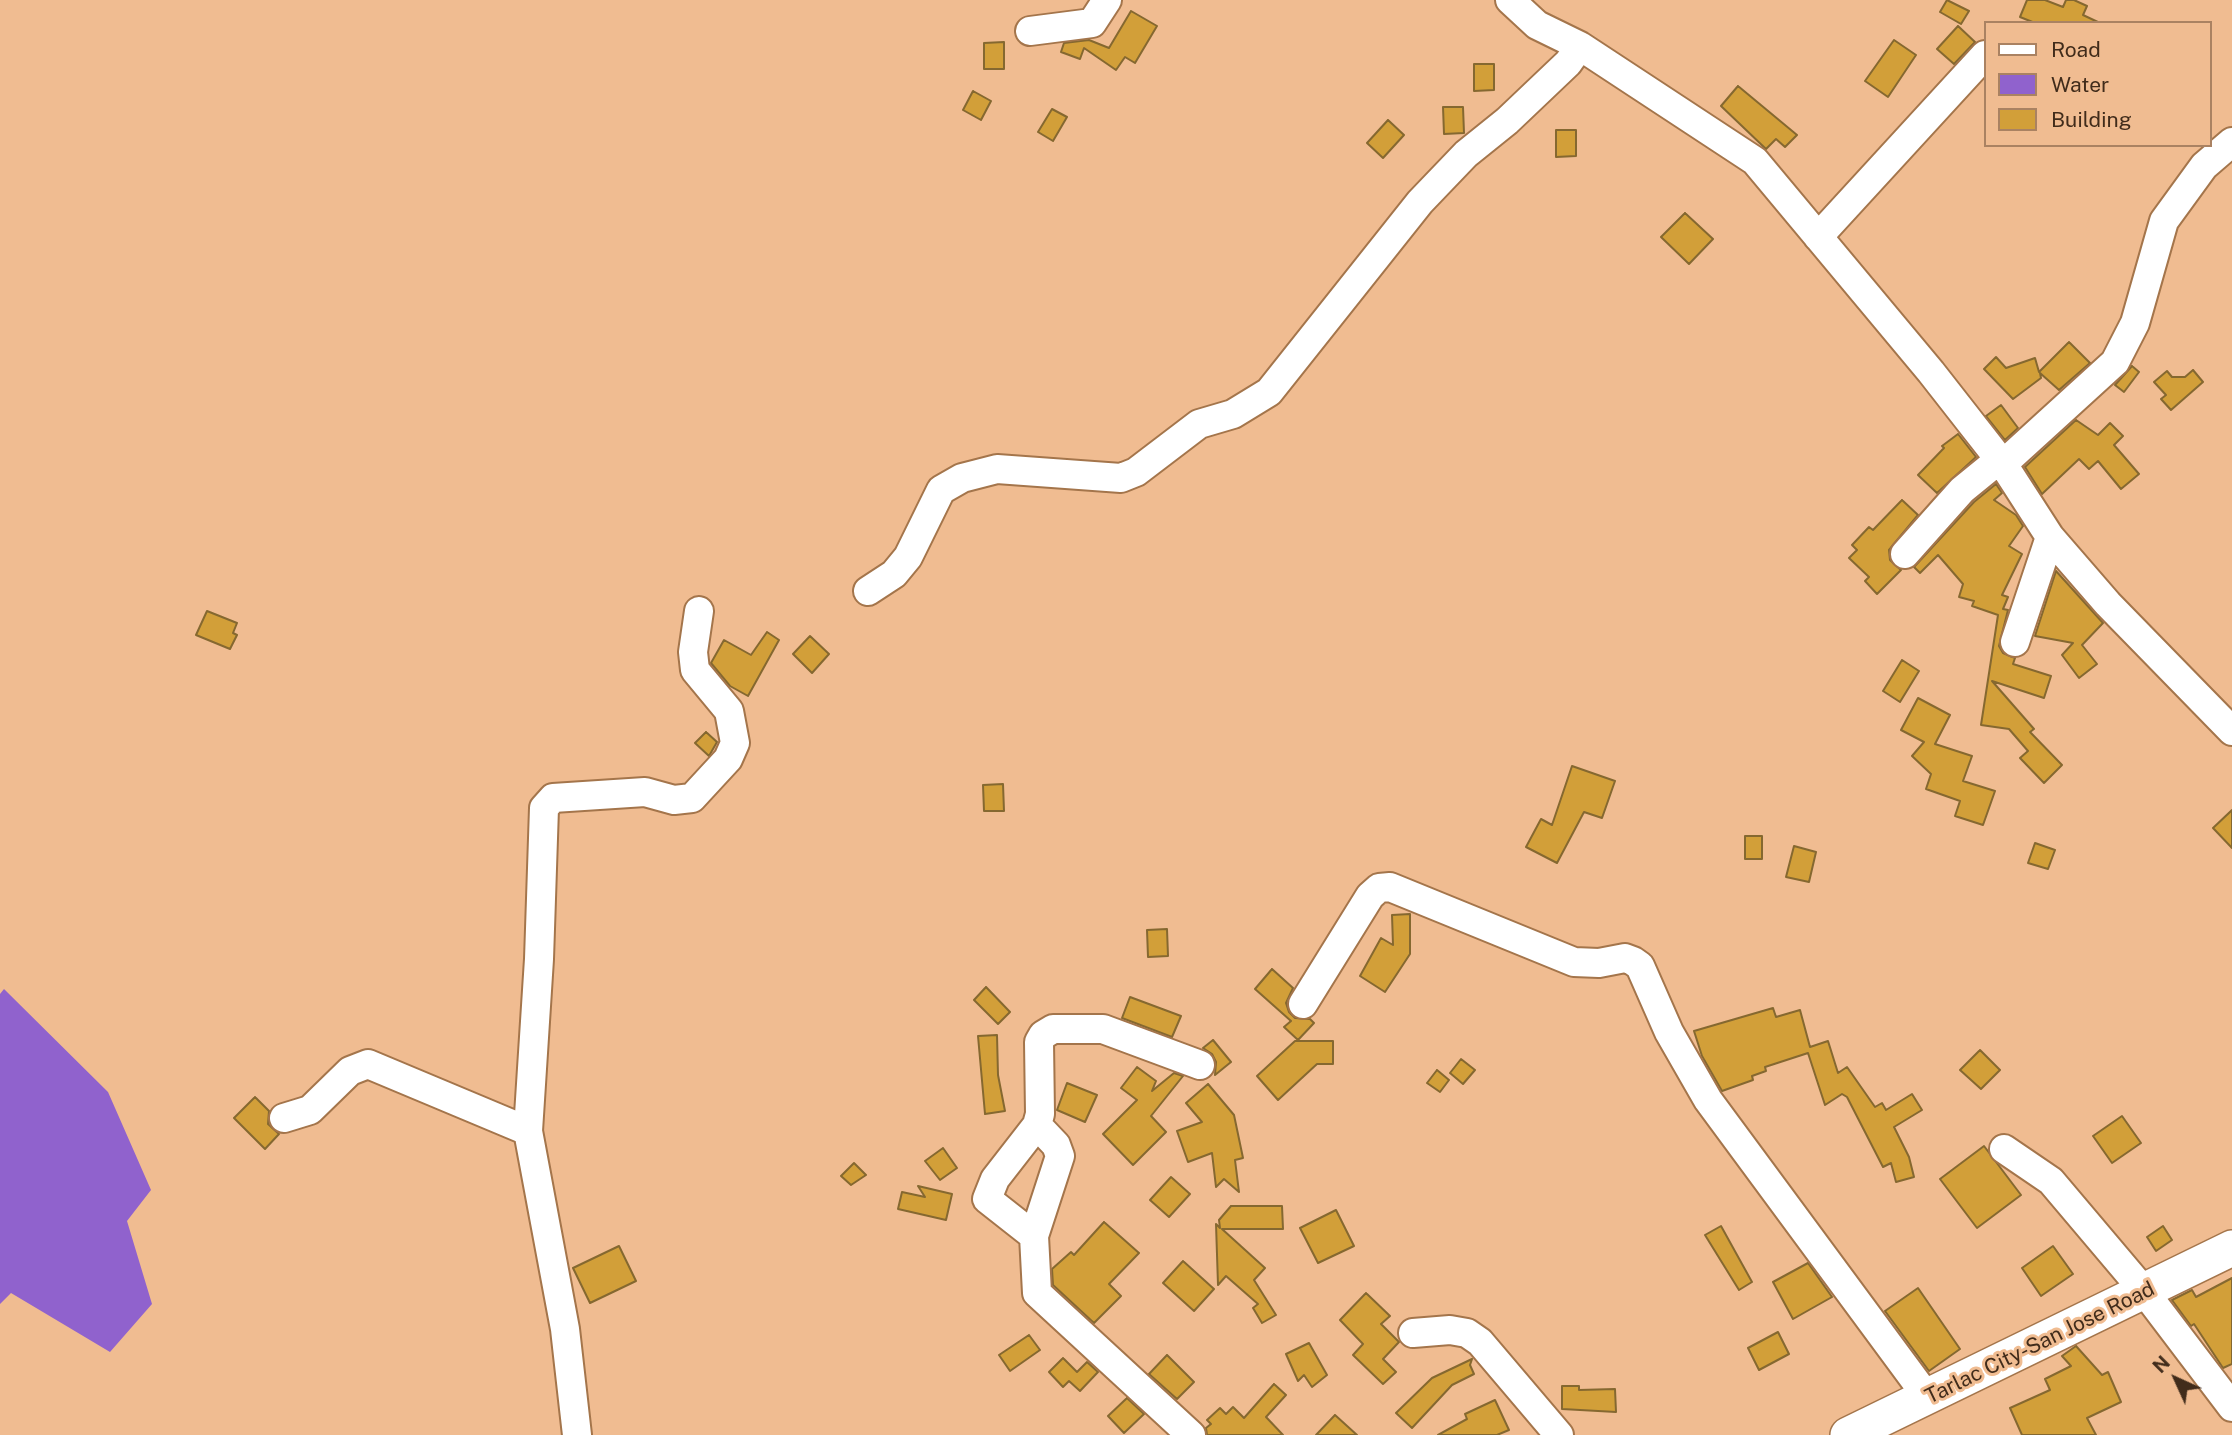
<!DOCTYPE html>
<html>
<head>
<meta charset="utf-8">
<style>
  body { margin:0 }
  #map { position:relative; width:2232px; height:1435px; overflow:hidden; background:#f0bc91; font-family:"Public Sans",sans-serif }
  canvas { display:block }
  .legend { position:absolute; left:1984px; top:21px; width:228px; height:126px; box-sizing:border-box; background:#f0bc91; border:2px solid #aa8262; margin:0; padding:9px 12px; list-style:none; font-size:21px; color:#412c1b }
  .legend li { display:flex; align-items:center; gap:14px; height:35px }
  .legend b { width:35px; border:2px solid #aa8262 }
  .north { position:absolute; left:2141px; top:1344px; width:70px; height:70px; -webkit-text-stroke:5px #f0bc91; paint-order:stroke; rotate:315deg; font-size:19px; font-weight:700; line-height:28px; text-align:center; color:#412c1b }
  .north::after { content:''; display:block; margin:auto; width:24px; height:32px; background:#412c1b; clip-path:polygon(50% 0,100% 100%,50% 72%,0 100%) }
</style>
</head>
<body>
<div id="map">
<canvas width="2232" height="1435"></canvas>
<ul class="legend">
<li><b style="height:9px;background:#fff"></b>Road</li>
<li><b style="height:19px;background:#9062cd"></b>Water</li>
<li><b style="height:19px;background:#d29f39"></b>Building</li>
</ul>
<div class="north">N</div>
</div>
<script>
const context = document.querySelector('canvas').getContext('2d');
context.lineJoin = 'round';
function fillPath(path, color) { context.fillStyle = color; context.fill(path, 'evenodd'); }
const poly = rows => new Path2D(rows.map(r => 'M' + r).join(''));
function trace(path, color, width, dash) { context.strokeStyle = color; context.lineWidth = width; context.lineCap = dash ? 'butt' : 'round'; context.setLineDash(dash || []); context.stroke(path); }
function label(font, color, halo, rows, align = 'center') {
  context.font = font + ' "Public Sans",sans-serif'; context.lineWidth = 6; context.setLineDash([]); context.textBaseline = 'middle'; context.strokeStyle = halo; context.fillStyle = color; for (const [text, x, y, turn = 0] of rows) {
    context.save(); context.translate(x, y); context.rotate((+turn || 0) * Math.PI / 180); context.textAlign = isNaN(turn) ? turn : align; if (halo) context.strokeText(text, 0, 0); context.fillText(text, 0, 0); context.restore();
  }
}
fillPath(poly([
  [4,989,108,1092,151,1190,127,1221,152,1304,110,1352,11,1293,0,1304,0,994]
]), '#9062cd');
const building = poly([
  [1947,0,1969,11,1961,24,1940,12,1947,0],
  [2027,0,2045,0,2063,7,2066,0,2074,0,2087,6,2083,15,2100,23,2035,23,2020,17,2027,0],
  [1131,11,1157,26,1135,63,1125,57,1116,70,1084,48,1080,59,1061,52,1064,43,1089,40,1109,48,1131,11],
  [1958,26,1975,42,1954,64,1937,49,1958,26],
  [1894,40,1916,55,1888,97,1865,81,1894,40],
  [1004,42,1004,69,984,69,984,43,1004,42],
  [1474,64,1494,64,1494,90,1474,91,1474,64],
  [1738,86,1797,135,1785,147,1776,139,1766,149,1721,106,1738,86],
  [973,91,991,101,981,120,963,110,973,91],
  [1443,107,1463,107,1464,133,1444,134,1443,107],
  [1052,109,1067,117,1053,141,1038,132,1052,109],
  [1388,120,1404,135,1383,158,1367,143,1388,120],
  [1556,130,1576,130,1576,156,1556,157,1556,130],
  [1685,213,1713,239,1689,264,1661,237,1685,213],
  [2069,342,2090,363,2059,390,2040,373,2041,378,2013,399,1984,369,1996,357,2006,368,2035,358,2039,372,2069,342],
  [2132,366,2139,372,2124,392,2115,385,2132,366],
  [2193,370,2203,382,2171,410,2161,399,2166,395,2154,382,2167,371,2172,377,2185,377,2193,370],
  [2001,405,2018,428,2005,440,1986,416,2001,405],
  [2076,420,2098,435,2110,423,2123,436,2114,445,2139,474,2121,489,2098,461,2089,469,2079,459,2042,494,2025,467,2076,420],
  [1958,434,1976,457,1937,493,1918,475,1944,448,1942,446,1958,434],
  [1996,484,2002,493,1994,500,2016,515,2023,526,2009,546,2022,554,2002,595,2008,597,2003,609,2008,610,1999,646,2003,653,2015,658,2013,664,2051,676,2044,698,1992,681,2034,729,2030,732,2062,765,2044,783,2020,758,2028,751,2009,729,1981,725,1998,615,1972,606,1974,601,1959,597,1963,584,1938,555,1920,573,1914,567,1974,502,1996,484],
  [1902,500,1918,515,1889,550,1890,560,1901,570,1877,594,1865,581,1869,577,1849,558,1857,550,1852,545,1869,527,1873,530,1902,500],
  [2056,571,2103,623,2082,645,2097,664,2079,678,2062,655,2073,643,2035,636,2056,571],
  [207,611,237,623,233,633,237,635,230,649,196,635,207,611],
  [767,632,779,640,748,696,730,686,711,663,724,640,751,655,767,632],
  [810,636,829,654,812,673,793,654,810,636],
  [1902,660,1919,671,1900,702,1883,691,1902,660],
  [1918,698,1950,715,1935,744,1972,756,1963,781,1995,791,1983,825,1955,816,1960,801,1926,789,1931,774,1912,756,1924,742,1901,730,1918,698],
  [706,732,717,742,709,756,695,743,706,732],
  [1572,766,1615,781,1602,818,1584,812,1557,863,1526,847,1541,819,1552,825,1572,766],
  [1003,784,1004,811,984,811,983,785,1003,784],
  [2232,810,2232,848,2213,828,2232,810],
  [1745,836,1762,836,1762,859,1745,859,1745,836],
  [2035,843,2055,850,2048,869,2028,863,2035,843],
  [1794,846,1816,852,1809,882,1786,877,1794,846],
  [1410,914,1410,954,1385,992,1360,976,1381,938,1393,945,1392,915,1410,914],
  [1167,929,1168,956,1148,957,1147,930,1167,929],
  [1272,969,1293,988,1286,1003,1289,1012,1295,1018,1310,1019,1314,1023,1298,1040,1284,1027,1291,1021,1255,989,1272,969],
  [986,987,1010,1012,998,1024,974,1000,986,987],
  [1130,997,1181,1016,1172,1037,1122,1018,1130,997],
  [1773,1008,1776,1017,1800,1010,1810,1047,1828,1041,1838,1073,1847,1067,1875,1107,1882,1103,1886,1110,1912,1094,1922,1110,1894,1127,1909,1157,1914,1177,1896,1182,1891,1163,1883,1167,1847,1097,1842,1094,1825,1105,1808,1053,1765,1067,1766,1071,1752,1076,1753,1080,1722,1091,1702,1056,1694,1031,1773,1008],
  [997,1035,998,1075,1005,1111,985,1114,978,1036,997,1035],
  [1213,1040,1231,1062,1215,1075,1216,1062,1212,1054,1203,1048,1213,1040],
  [1295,1041,1333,1041,1333,1064,1317,1064,1278,1100,1257,1076,1295,1041],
  [1980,1050,2000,1070,1981,1089,1960,1070,1980,1050],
  [1461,1059,1475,1070,1463,1084,1450,1073,1461,1059],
  [1137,1067,1156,1081,1152,1091,1174,1073,1183,1076,1151,1116,1166,1132,1133,1165,1103,1134,1137,1100,1121,1088,1137,1067],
  [1437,1070,1449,1080,1440,1092,1427,1083,1437,1070],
  [1067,1083,1097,1095,1085,1122,1057,1110,1067,1083],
  [1208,1084,1234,1115,1243,1158,1235,1160,1239,1192,1224,1179,1216,1187,1212,1153,1188,1162,1177,1131,1202,1122,1186,1103,1208,1084],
  [255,1097,269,1111,268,1124,279,1134,265,1149,234,1118,255,1097],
  [2122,1116,2141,1143,2112,1163,2093,1136,2122,1116],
  [1984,1146,2021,1195,1977,1228,1940,1179,1984,1146],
  [943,1148,957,1168,940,1180,925,1161,943,1148],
  [854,1163,866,1175,851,1185,841,1176,854,1163],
  [1171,1177,1190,1194,1169,1217,1150,1200,1171,1177],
  [918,1186,952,1194,946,1220,898,1209,902,1192,925,1197,918,1186],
  [1231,1206,1282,1206,1283,1229,1222,1229,1265,1268,1254,1280,1276,1315,1262,1323,1253,1308,1258,1304,1226,1276,1218,1285,1216,1224,1220,1228,1219,1220,1231,1206],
  [1336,1210,1354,1246,1318,1263,1300,1228,1336,1210],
  [1104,1222,1139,1253,1109,1284,1121,1296,1094,1323,1053,1285,1052,1269,1071,1252,1074,1255,1104,1222],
  [1721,1226,1752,1282,1739,1290,1705,1235,1721,1226],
  [2163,1226,2172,1240,2156,1251,2147,1237,2163,1226],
  [619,1246,636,1281,590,1303,573,1268,619,1246],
  [2053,1246,2073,1274,2041,1296,2022,1268,2053,1246],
  [1183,1261,1214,1289,1194,1311,1163,1283,1183,1261],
  [1808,1263,1832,1297,1793,1319,1773,1282,1808,1263],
  [2232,1278,2232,1364,2223,1368,2194,1324,2191,1326,2172,1300,2192,1290,2196,1297,2232,1278],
  [1918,1288,1960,1349,1929,1371,1885,1311,1918,1288],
  [1366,1293,1390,1316,1381,1324,1399,1342,1383,1359,1396,1372,1383,1384,1353,1355,1363,1344,1340,1320,1366,1293],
  [1778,1332,1789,1354,1759,1370,1748,1348,1778,1332],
  [1029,1335,1040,1350,1010,1371,999,1355,1029,1335],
  [1309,1343,1327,1375,1312,1387,1304,1375,1298,1381,1286,1354,1309,1343],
  [2076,1346,2102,1375,2108,1372,2121,1402,2087,1418,2096,1435,2022,1435,2010,1408,2050,1390,2045,1379,2071,1366,2062,1356,2076,1346],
  [1167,1355,1194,1382,1177,1399,1149,1374,1167,1355],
  [1063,1358,1077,1372,1087,1362,1098,1372,1080,1391,1069,1381,1063,1387,1049,1372,1063,1358],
  [1472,1359,1470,1365,1474,1374,1452,1385,1412,1428,1396,1413,1432,1378,1472,1359],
  [1274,1384,1286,1395,1266,1417,1283,1435,1207,1435,1206,1428,1211,1424,1207,1420,1220,1408,1226,1414,1233,1407,1244,1418,1274,1384],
  [1562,1386,1579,1386,1579,1390,1615,1389,1616,1412,1562,1409,1562,1386],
  [1127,1398,1144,1414,1124,1433,1108,1416,1127,1398],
  [1495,1400,1509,1430,1497,1435,1438,1435,1467,1419,1465,1414,1495,1400],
  [1335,1415,1357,1435,1316,1435,1335,1415]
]);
fillPath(building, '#d29f39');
trace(building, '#856830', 2);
const minor = poly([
  [1510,0,1537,25,1580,46,1755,161,1931,372,2003,464,2050,537,2108,604,2232,731],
  [1030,31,1092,23,1107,0],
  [1818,237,1985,55],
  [2003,464,2115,362,2135,323,2164,221,2204,166,2232,142],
  [1905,554,1962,490,2000,459],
  [868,591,894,574,908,557,941,490,962,478,997,469,1121,478,1136,472,1199,424,1233,414,1269,392,1420,202,1466,154,1507,121,1568,63,1580,46],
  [2015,642,2050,537],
  [1303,1004,1370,896,1379,888,1390,887,1574,962,1599,963,1625,958,1633,961,1640,966,1669,1032,1708,1100,1928,1398],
  [284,1118,310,1110,350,1071,368,1064,528,1131],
  [2004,1149,2051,1181,2144,1291,2232,1407],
  [1034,1236,1060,1156,1056,1145,1037,1125],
  [1413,1333,1450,1330,1467,1333,1480,1342,1559,1435],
  [577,1435,565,1329,528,1131,539,959,544,808,553,798,645,792,674,800,692,798,728,759,735,743,729,711,695,670,693,652,699,611],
  [1191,1435,1037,1293,1034,1236,987,1199,995,1179,1037,1125,1040,1114,1039,1042,1043,1035,1053,1029,1103,1029,1200,1065]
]);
const major = poly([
  [1848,1435,2232,1248]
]);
trace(minor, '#a4754b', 32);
trace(major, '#a4754b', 38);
trace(minor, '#fff', 28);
trace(major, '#fff', 35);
label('21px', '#412c1b', '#f0bc91', [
  ["Tarlac City-San Jose Road",2040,1343,-26]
]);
</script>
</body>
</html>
